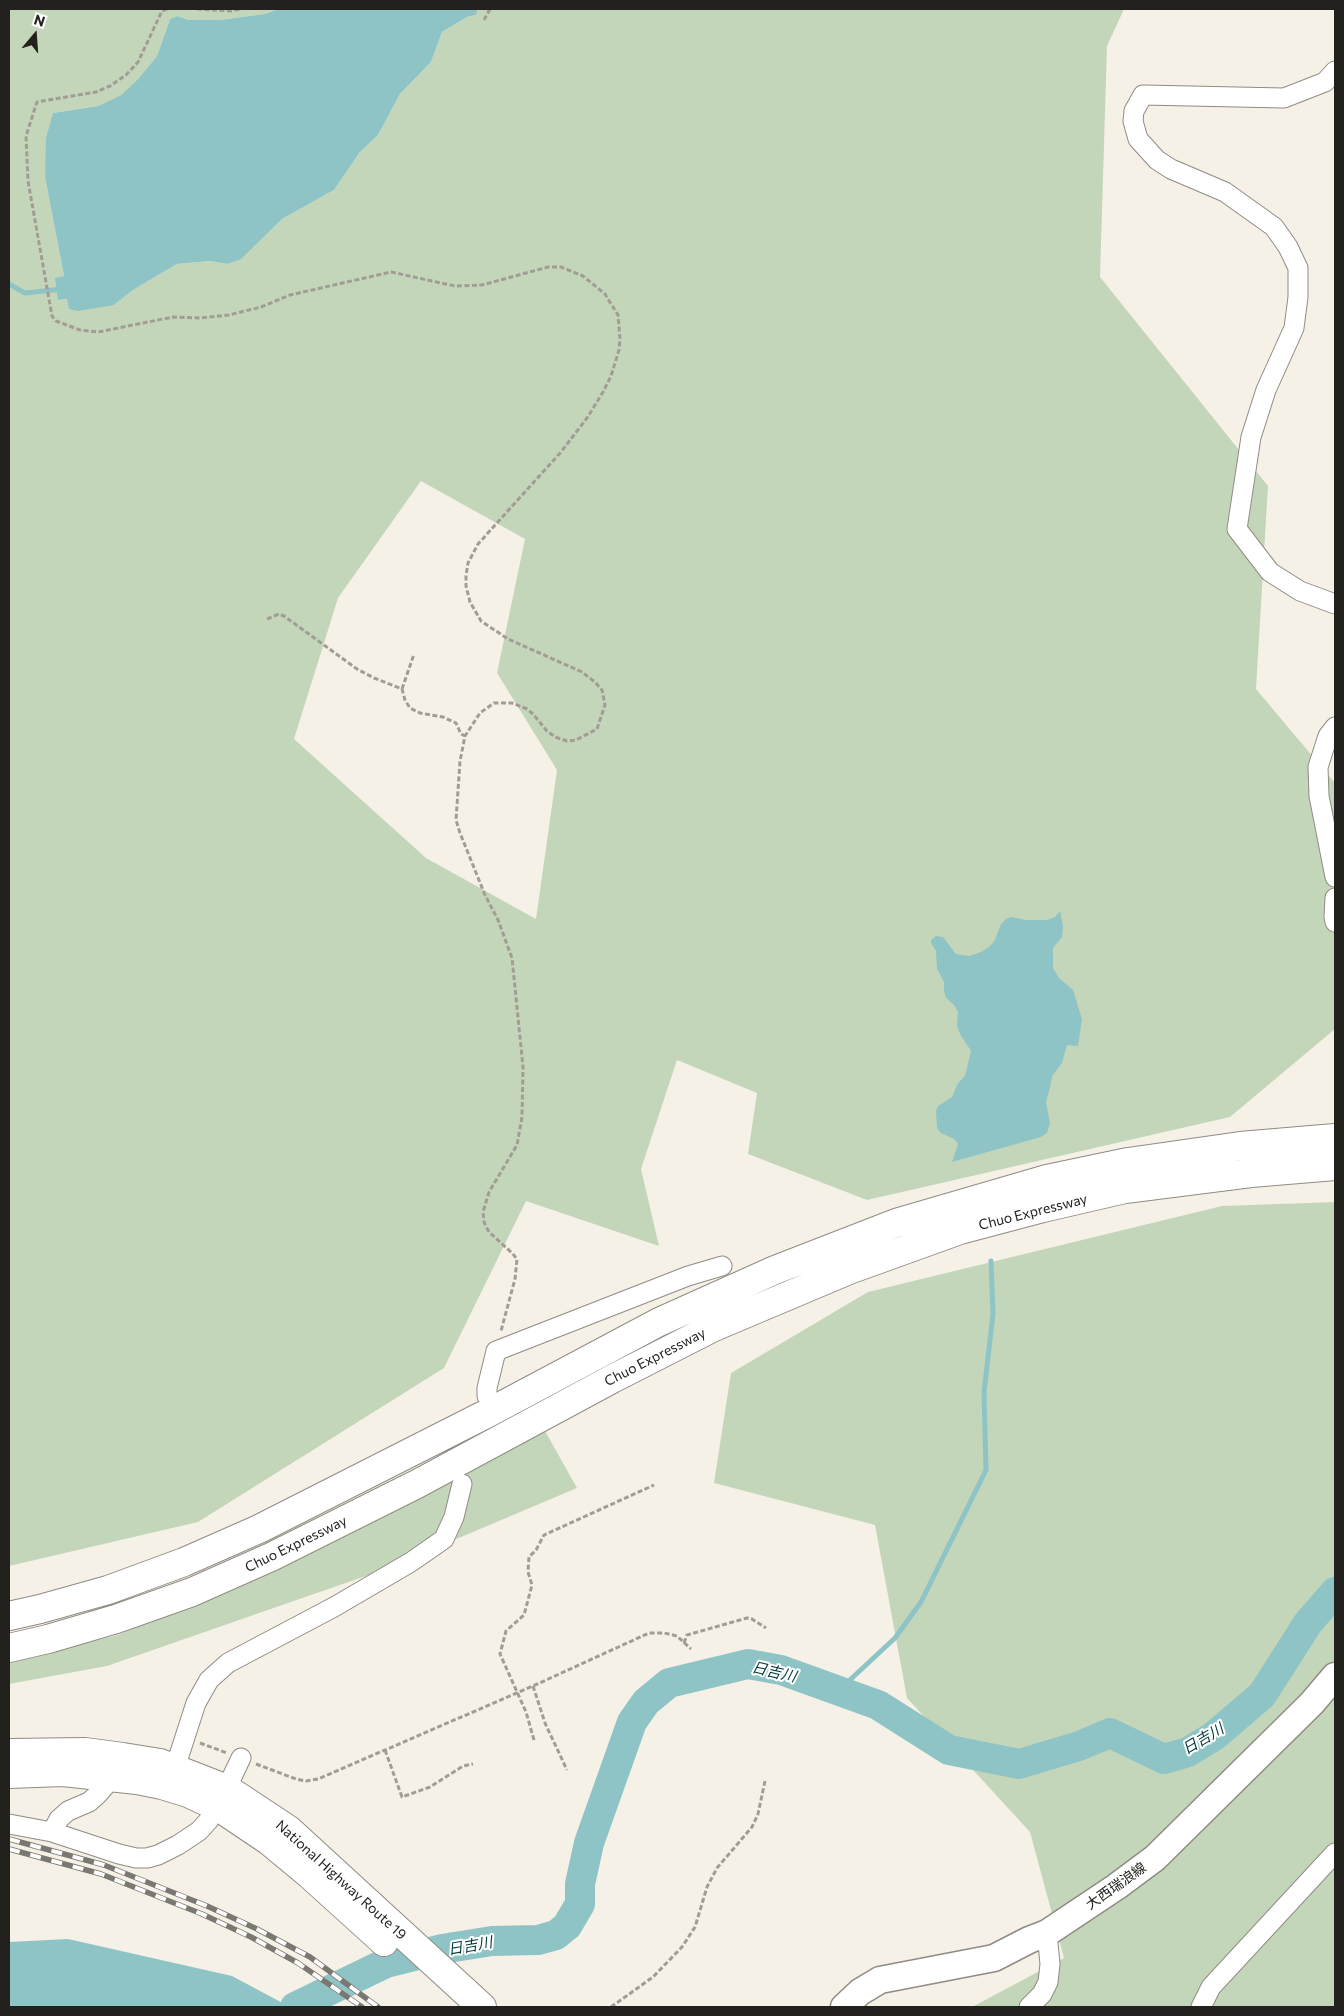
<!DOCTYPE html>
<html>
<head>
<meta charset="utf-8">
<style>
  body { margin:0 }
  #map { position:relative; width:1344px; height:2016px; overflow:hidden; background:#f6f1e7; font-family:Commissioner,sans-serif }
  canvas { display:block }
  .frame { position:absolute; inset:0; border:10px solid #23211d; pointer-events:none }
  .north { position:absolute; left:10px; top:10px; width:50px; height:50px; -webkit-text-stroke:4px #fff; paint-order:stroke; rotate:18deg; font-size:14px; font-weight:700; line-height:20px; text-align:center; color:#23211d }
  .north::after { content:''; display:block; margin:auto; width:18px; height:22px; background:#23211d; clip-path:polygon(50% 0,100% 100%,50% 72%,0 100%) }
</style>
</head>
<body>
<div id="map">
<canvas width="1344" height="2016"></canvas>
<div class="frame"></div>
<div class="north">N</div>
</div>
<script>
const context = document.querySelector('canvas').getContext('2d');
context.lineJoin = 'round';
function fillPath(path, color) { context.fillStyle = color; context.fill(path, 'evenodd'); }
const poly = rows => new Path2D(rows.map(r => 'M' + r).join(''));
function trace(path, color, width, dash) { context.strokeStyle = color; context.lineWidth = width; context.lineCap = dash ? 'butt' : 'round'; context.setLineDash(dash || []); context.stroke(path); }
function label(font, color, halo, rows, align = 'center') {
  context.font = font + ' Commissioner,"Noto Sans JP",sans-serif'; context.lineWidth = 4; context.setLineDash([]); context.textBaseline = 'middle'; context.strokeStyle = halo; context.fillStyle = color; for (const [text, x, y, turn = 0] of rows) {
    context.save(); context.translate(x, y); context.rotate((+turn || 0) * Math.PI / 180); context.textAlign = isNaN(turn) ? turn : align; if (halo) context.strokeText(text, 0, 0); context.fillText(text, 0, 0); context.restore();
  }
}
fillPath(poly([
  [9,9,278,9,265,14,219,20,189,20,177,16,170,19,157,56,138,79,121,95,98,106,53,113,45,177,64,276,58,300,67,299,114,305,133,290,177,264,210,261,228,264,240,259,282,219,334,190,360,152,378,135,400,94,431,62,442,32,467,17,476,15,478,9,1124,9,1107,46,1100,277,1268,486,1256,689,1335,783,1335,1029,1230,1117,867,1200,748,1154,757,1093,677,1060,641,1169,659,1246,526,1201,444,1368,198,1522,9,1566],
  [421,481,525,539,497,673,557,770,536,919,426,858,294,739,338,598],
  [1335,1202,1335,2007,972,2007,1064,1958,1030,1832,907,1698,875,1525,714,1483,731,1373,868,1292,1222,1206],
  [545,1431,577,1488,383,1570,107,1666,9,1684,9,1662,118,1635,245,1582]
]), '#c4d6ba');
fillPath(poly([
  [278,9,478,9,476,15,467,17,442,32,431,62,400,94,378,135,360,152,334,190,282,219,241,259,228,264,210,261,177,264,133,290,114,305,78,311,69,309,67,299,58,300,55,278,64,276,45,177,46,138,53,113,98,106,121,95,138,79,157,56,170,19,177,16,189,20,219,20,265,14],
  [1060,911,1063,926,1062,937,1053,948,1053,968,1059,978,1073,990,1082,1019,1078,1046,1067,1045,1062,1063,1052,1076,1051,1084,1046,1102,1050,1123,1047,1133,1041,1137,952,1162,958,1144,954,1139,941,1133,937,1128,936,1111,938,1106,952,1097,958,1083,965,1076,971,1051,960,1034,957,1025,958,1012,954,1005,946,998,944,991,944,982,937,969,936,951,931,943,931,940,936,936,943,937,956,954,969,956,981,952,989,947,995,940,1001,924,1006,919,1012,917,1026,920,1047,920,1055,917],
  [68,1939,232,1976,290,2007,9,2007,9,1942]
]), '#8fc4c6');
trace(poly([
  [9,284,25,293,62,289],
  [838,1691,895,1638,921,1602,986,1470,984,1392,993,1314,991,1261]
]), '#8fc4c6', 5);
trace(poly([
  [295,2007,386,1963,442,1949,492,1941,538,1940,556,1935,567,1926,580,1904,580,1884,589,1843,632,1722,646,1702,669,1683,748,1664,781,1670,878,1705,949,1750,1019,1764,1079,1746,1110,1733,1164,1759,1188,1752,1214,1736,1262,1695,1308,1623,1335,1592]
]), '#8fc4c6', 30);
const minor = poly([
  [1335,71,1325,82,1284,98,1143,95,1134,111,1133,121,1138,139,1157,160,1171,169,1225,192,1274,227,1288,247,1298,268,1298,297,1294,328,1266,390,1251,437,1237,529,1270,572,1300,591,1335,604],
  [1335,727,1328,736,1318,767,1319,796,1335,877],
  [1335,898,1334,917,1335,922],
  [487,1396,487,1388,496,1351,688,1276,722,1266],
  [175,1768,196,1703,209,1680,228,1663,334,1607,411,1562,444,1539,454,1517,462,1484],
  [231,1779,241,1758],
  [9,1824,52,1832,59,1819,68,1811,89,1802,97,1795,105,1786,106,1776],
  [52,1832,119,1854,136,1858,147,1858,158,1855,178,1845,199,1831,209,1820],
  [1029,2007,1042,1994,1048,1982,1050,1964,1047,1933],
  [1201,2007,1211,1987,1335,1853]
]);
const secondary = poly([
  [844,2007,860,1992,880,1980,994,1958,1029,1940,1047,1933,1116,1887,1155,1858,1312,1703,1335,1676]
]);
const trunk = poly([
  [9,1753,85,1752,123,1757,160,1763,227,1789,289,1830,482,2007],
  [9,1774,63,1772,137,1780,162,1785,188,1793,220,1808,269,1841,310,1875,384,1942]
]);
const motorway = poly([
  [9,1616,40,1609,108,1590,184,1562,259,1529,490,1412,659,1322,775,1270,896,1223,1047,1179,1128,1162,1240,1146,1335,1138],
  [9,1648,48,1639,116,1619,192,1592,271,1557,417,1484,612,1379,714,1327,849,1270,960,1230,1043,1208,1125,1189,1251,1173,1335,1166]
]);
trace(minor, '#908b83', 21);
trace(secondary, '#908b83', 29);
trace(trunk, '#908b83', 30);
trace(motorway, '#908b83', 30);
trace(poly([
  [167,9,162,11,138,62,126,75,110,86,96,92,37,102,26,136,28,181,52,316,56,321,80,330,98,332,173,317,200,318,229,315,261,307,290,295,391,272,455,286,482,285,548,267,561,267,583,276,605,294,618,315,620,339,619,350,611,376,603,392,587,418,561,452,478,544,468,563,466,576,466,586,470,602,481,621,508,639,582,672,595,682,602,690,605,705,597,729,576,740,567,741,555,737,547,731,533,714,527,709,512,703,494,703,480,713,465,736,460,761,456,820,460,833,485,895,498,920,512,958,523,1067,522,1117,517,1145,489,1192,483,1212,484,1222,489,1232,512,1253,517,1259,515,1279,501,1331],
  [197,9,231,11,242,9],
  [484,20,490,9],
  [267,619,279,614,284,616,357,669,374,678,402,689,405,700,410,708,420,713,443,717,456,723,461,734,465,736],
  [402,689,414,654],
  [684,1643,687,1635,747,1618,752,1619,766,1628],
  [533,1686,545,1723,567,1770],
  [534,1740,526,1712,500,1654,506,1631,524,1615,532,1585,528,1572,529,1557,536,1550,544,1535,654,1485],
  [200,1743,227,1753],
  [385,1750,402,1797,430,1787,463,1766,473,1764],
  [256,1764,296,1779,306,1781,318,1779,533,1686,649,1633,664,1633,677,1636,691,1649],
  [611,2007,653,1977,682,1947,695,1927,707,1887,717,1868,752,1827,758,1814,765,1781]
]), '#a19d95', 3, [5, 2.5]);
trace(minor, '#fff', 19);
trace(secondary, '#fff', 26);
trace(trunk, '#fff', 28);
trace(motorway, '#fff', 28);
const rail = poly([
  [9,1839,104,1865,207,1906,257,1929,310,1957,378,2007],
  [9,1849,101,1874,202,1914,251,1937,298,1963,362,2007]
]);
trace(rail, '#7b7871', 5.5);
trace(rail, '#fff', 4, [11]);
label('14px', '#23211d', '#fff', [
  ["Chuo Expressway",1033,1212,-14],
  ["Chuo Expressway",655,1357,-27],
  ["Chuo Expressway",296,1544,-26],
  ["National Highway Route 19",341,1880,42],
  ["大西瑞浪線",1116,1886,-35]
]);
label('italic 15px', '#04393b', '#fff', [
  ["日吉川",774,1672,13],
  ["日吉川",1203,1739,-31],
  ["日吉川",470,1946,-10]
]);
</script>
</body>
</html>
